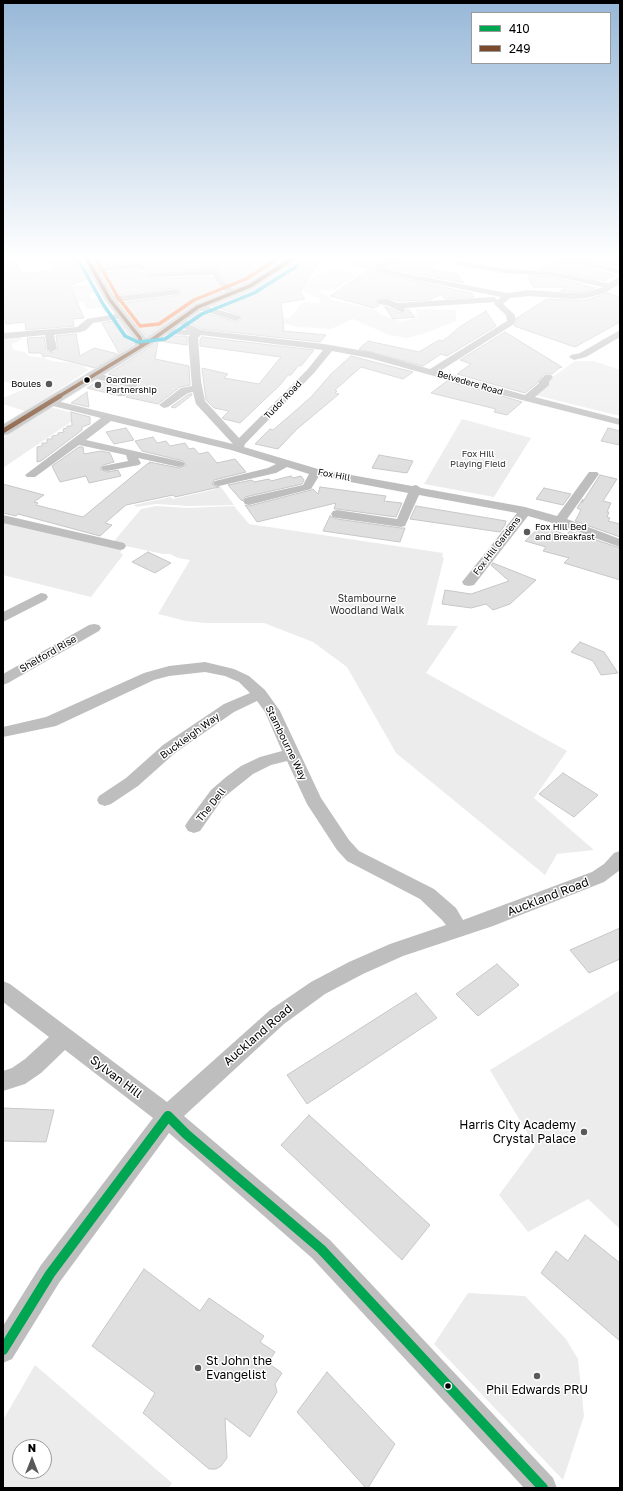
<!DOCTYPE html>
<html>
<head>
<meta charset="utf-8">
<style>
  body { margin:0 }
  #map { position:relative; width:623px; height:1491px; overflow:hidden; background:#fff; font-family:"Golos Text",sans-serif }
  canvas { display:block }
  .frame { position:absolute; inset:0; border:4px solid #000; pointer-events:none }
  .legend { position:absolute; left:471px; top:12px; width:140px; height:52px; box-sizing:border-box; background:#fff; border:1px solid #999; margin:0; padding:5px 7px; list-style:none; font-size:12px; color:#000 }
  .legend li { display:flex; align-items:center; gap:8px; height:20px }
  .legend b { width:20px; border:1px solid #999 }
  .north { position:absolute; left:12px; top:1439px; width:40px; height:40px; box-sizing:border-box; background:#fff; border:1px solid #999; border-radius:50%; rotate:0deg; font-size:11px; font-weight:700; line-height:16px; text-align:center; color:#000 }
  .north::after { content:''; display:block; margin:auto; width:14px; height:18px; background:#595959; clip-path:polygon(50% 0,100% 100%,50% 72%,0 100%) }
</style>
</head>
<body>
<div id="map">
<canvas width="623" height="1491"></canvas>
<div class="frame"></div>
<ul class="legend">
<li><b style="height:5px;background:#00a651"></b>410</li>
<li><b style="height:5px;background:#7a4b2a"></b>249</li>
</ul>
<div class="north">N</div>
</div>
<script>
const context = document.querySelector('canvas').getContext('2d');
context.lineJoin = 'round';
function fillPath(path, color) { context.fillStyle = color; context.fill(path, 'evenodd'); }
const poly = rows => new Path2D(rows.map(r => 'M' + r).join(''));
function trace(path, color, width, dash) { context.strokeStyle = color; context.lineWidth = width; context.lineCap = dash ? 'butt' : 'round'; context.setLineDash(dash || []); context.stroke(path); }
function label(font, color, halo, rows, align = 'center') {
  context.font = font + ' "Golos Text",sans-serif'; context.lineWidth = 3; context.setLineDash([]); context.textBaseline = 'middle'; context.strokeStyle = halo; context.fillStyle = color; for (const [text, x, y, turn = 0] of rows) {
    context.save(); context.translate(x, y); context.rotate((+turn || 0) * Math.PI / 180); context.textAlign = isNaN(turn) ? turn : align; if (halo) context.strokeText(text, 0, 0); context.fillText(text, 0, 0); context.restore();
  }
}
fillPath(poly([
  [329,269,359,274,335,290,318,291,328,296,331,300,374,309,382,315,402,322,417,317,416,309,456,310,456,321,422,334,407,338,389,335,353,319,331,329,298,327,278,322,277,315,289,319,303,302,321,303,320,299,307,293,292,289],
  [80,285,91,286,96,293,89,294,91,299,101,298,109,312,102,314,104,311,100,308,87,309,83,302,61,305,53,288],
  [3,337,21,337,21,340,12,344,12,346,14,349,12,350,25,352,29,356,44,358,52,361,71,363,83,366,89,370,25,411,3,404,3,398,22,390,23,387,3,381],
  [575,361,594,361,620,370,620,416,535,395,546,382],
  [50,407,81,415,3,468,3,438],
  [462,419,531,438,494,497,424,484],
  [218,483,234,505,189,506,156,504,136,507,134,505,171,497,173,499,216,489,212,484],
  [156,506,188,508,234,506,249,524,443,553,442,557,444,558,427,625,458,626,426,673,567,751,534,798,594,850,557,854,545,875,396,753,347,667,313,642,264,623,206,623,186,621,158,614,190,560,178,558,170,554,163,554,126,546,120,552,123,555,91,597,3,575,3,522,110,546,141,509],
  [620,990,620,1229,588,1199,528,1232,499,1195,535,1146,490,1070],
  [468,1293,525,1296,566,1339,578,1359,584,1416,563,1480,434,1344],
  [35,1365,172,1483,169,1488,3,1488,3,1420],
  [20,1447,44,1447,44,1471,20,1471]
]), '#ececec');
const building = poly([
  [51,259,81,259,90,277,70,286,84,318,73,319,74,326,26,330,25,322,6,324,3,312,3,262,16,260,22,274,54,270,50,262,52,262,51,259],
  [94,259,282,259,245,283,234,287,229,284,215,266,209,266,208,269,151,272,146,274,146,276,151,278,211,277,223,292,193,304,146,336,122,303,179,295,181,291,176,288,116,295,103,273,137,270,139,272,145,272,146,270,146,264,141,262,98,266,94,259],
  [299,259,320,259,301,290,299,290,305,299,281,303,284,331,326,335,320,342,201,329,190,323,189,320,200,312,238,322,242,318,240,315,212,306,255,289,299,259],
  [351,259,383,259,374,265,374,271,391,276,471,293,474,297,445,299,442,294,429,300,397,301,389,298,381,298,377,299,376,303,379,306,374,308,330,296,370,269,350,265,351,259],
  [398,259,444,259,429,268,457,274,464,283,387,268,398,259],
  [555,259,560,259,613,275,605,281,553,271,539,270,555,259],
  [585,259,620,259,620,263,614,267,585,259],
  [529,276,553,277,595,288,586,291,571,292,560,291,566,287,533,287,528,277,529,276],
  [608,293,620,297,620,322,575,347,514,326,517,318,547,299,571,300,586,300,608,293],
  [384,306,400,313,408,309,415,317,393,319,384,306],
  [486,311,496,326,447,356,441,354,423,366,359,349,368,341,419,352,439,340,443,341,461,326,486,311],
  [119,320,133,339,133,344,119,353,102,323,119,320],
  [505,332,562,367,559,368,552,374,544,374,537,383,525,393,457,374,471,364,460,360,505,332],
  [76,334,80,356,94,348,118,354,95,368,48,356,43,357,41,353,29,353,27,338,44,337,46,349,53,353,58,350,56,336,76,334],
  [167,336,187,336,187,345,159,341,167,336],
  [202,337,314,350,301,366,299,365,291,375,288,375,280,385,240,423,224,419,222,418,229,411,214,408,206,400,202,368,228,374,224,378,259,384,281,357,200,346,200,339,202,337],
  [158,342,155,359,189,366,190,385,180,387,158,404,126,397,139,386,138,382,108,374,158,342],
  [351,356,413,372,403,379,361,367,335,390,337,391,335,393,339,394,297,429,278,449,255,444,270,429,273,430,294,412,312,396,331,374,351,356],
  [98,381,122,387,116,391,115,395,87,388,98,381],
  [447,381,502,396,522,402,507,415,494,412,496,409,431,393,447,381],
  [87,392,89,407,71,403,87,392],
  [189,394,192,394,192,395,175,408,171,407,189,394],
  [71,412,90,417,90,424,82,427,82,430,41,461,37,462,37,447,42,446,42,443,47,443,47,439,52,439,52,436,58,435,58,433,64,432,63,429,67,428,67,426,72,426,71,412],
  [126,428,134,440,114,444,106,432,126,428],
  [608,428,620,431,620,445,601,441,608,428],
  [153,437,157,443,166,441,170,446,185,443,189,449,194,448,199,454,208,452,217,463,235,459,246,472,214,480,212,484,219,487,175,497,173,495,126,505,105,523,112,525,100,536,18,514,16,516,3,513,3,484,44,495,34,502,38,503,36,505,83,517,147,464,150,463,149,462,179,468,186,465,183,461,142,451,135,441,153,437],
  [79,447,83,447,84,454,101,451,110,453,114,462,103,465,100,469,107,472,118,470,121,476,89,483,86,476,60,482,52,466,79,447],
  [379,455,413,461,407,473,372,468,379,455],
  [600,475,617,479,603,501,611,503,607,512,609,512,607,517,610,518,608,521,620,524,620,537,575,521,581,510,577,508,583,499,582,503,600,475],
  [291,476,293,478,301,476,304,480,302,484,245,497,242,501,228,485,252,480,254,482,269,479,271,481,291,476],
  [320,487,386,496,384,501,402,503,396,517,337,509,334,509,336,503,257,522,245,505,249,506,311,490,313,489,318,494,320,487],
  [544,488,571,494,563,505,536,499,544,488],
  [416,506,506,521,505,525,500,532,410,519,416,506],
  [330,516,337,519,401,528,405,528,400,542,323,531,330,516],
  [541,526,567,535,570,531,620,548,620,580,564,563,569,558,543,551,546,547,525,541,541,526],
  [148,552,171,563,155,573,132,562,148,552],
  [493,563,536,580,510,604,493,610,486,604,471,608,442,604,445,590,471,594,509,581,491,565,493,563],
  [580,642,604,652,618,673,601,675,593,661,571,652,580,642],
  [563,773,598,795,574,817,539,794,563,773],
  [620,928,620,959,589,973,570,950,620,928],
  [497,964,519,985,478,1016,456,994,497,964],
  [416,993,437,1018,307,1104,287,1075,416,993],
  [3,1108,54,1110,46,1142,3,1141,3,1108],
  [309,1115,430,1225,402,1260,281,1145,309,1115],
  [585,1235,620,1263,620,1341,541,1273,556,1251,568,1261,585,1235],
  [144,1269,200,1311,209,1298,264,1336,260,1342,275,1352,268,1363,282,1373,275,1384,277,1392,250,1437,225,1418,227,1458,221,1466,216,1469,209,1469,143,1413,155,1393,92,1346,144,1269],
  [327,1372,395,1444,368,1488,366,1488,297,1412,327,1372]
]);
fillPath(building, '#dfdfdf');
trace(building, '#c7c7c7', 1);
const major = poly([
  [82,259,92,259,115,299,146,338,194,305,246,284,286,259,298,259,254,288,202,309,157,341,8,434,3,435,3,425,135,345,134,338,105,300,82,259]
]);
trace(major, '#dbdbdb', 2);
fillPath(poly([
  [387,259,397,259,384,268,393,271,507,293,529,290,571,293,586,292,603,287,553,276,505,273,456,265,452,263,456,261,505,269,553,272,608,283,620,277,620,283,605,293,586,298,571,299,529,296,510,298,503,304,514,314,516,319,514,324,440,371,525,395,539,383,538,382,545,375,551,375,553,377,549,382,549,385,535,397,620,419,620,425,502,395,369,358,332,351,314,373,245,444,244,447,318,469,412,486,416,485,421,488,525,507,557,516,589,472,597,472,599,474,567,519,620,539,620,547,556,524,528,516,474,585,469,586,464,585,462,582,517,513,419,495,405,526,401,527,337,518,333,517,331,514,333,511,337,510,397,519,408,493,319,476,311,489,249,505,245,504,243,501,245,498,303,485,309,474,287,467,276,473,219,486,215,485,213,483,215,481,268,468,276,464,231,450,111,421,86,440,179,461,183,462,185,464,183,466,179,467,138,458,141,463,139,465,107,471,103,470,101,468,103,466,128,461,126,455,79,445,35,477,27,477,25,475,101,418,45,404,44,402,45,400,49,399,233,444,196,404,193,392,188,393,168,407,164,408,159,405,181,388,192,386,188,337,190,335,164,334,159,331,164,328,187,330,183,328,180,323,180,316,186,316,189,324,201,330,324,344,370,352,430,369,507,321,506,315,494,304,495,302,405,308,404,311,401,312,386,305,378,304,377,302,378,300,381,299,388,299,397,303,493,297,496,298,497,300,501,297,391,275,375,270,375,266,387,259],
  [201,335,323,350,308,369,239,438,205,401,201,381,198,338,201,335],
  [561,259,577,259,620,270,620,274,561,259],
  [141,263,145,265,145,270,139,270,138,268,93,272,89,270,93,268,141,263],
  [209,267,215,267,228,285,237,291,238,293,237,295,231,295,222,289,212,275,151,277,147,275,151,273,209,270,209,267],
  [176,289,180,292,179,294,110,303,106,300,110,297,176,289],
  [198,304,240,316,241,318,237,321,195,309,194,307,195,305,198,304],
  [122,313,126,316,125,318,93,323,86,330,81,332,54,335,57,349,52,352,47,349,45,335,3,339,3,333,77,327,87,319,122,313],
  [620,330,620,337,586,357,574,360,569,357,571,355,580,353,620,330],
  [91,372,137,383,138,385,125,396,117,396,116,394,117,392,125,386,88,377,86,375,88,373,91,372],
  [3,515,124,543,126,546,124,549,120,550,3,523,3,515],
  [41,593,46,594,48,597,46,600,3,622,3,612,41,593],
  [94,624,99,625,101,628,99,631,8,683,3,685,3,674,89,625,94,624],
  [205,662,234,669,249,676,265,690,280,711,321,798,349,840,359,851,434,889,456,908,463,920,592,872,604,864,614,853,620,851,620,870,604,882,493,926,403,956,363,974,325,994,284,1024,184,1116,330,1240,553,1478,557,1488,524,1488,312,1258,169,1133,59,1283,12,1359,3,1363,3,1326,41,1265,153,1118,65,1050,41,1073,25,1084,3,1091,3,1071,12,1068,25,1059,49,1037,3,1002,3,981,10,984,167,1102,270,1010,311,982,349,962,390,944,446,925,442,920,420,899,347,861,337,850,307,804,287,761,271,765,253,774,223,798,200,831,194,833,188,831,185,826,188,821,211,790,226,777,241,766,260,757,282,751,265,712,257,701,234,712,175,753,138,786,111,804,105,806,99,804,97,800,99,796,126,778,163,745,224,704,250,693,239,682,225,676,205,672,169,676,154,680,56,726,3,737,3,727,46,717,144,673,169,666,205,662]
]), '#bebebe');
fillPath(major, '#bebebe');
trace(poly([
  [168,1116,186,1134,321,1249,543,1488],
  [3,1350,50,1274,168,1116]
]), '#00a651', 10);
trace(poly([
  [87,259,110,300,140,338,141,345],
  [58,397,153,339,198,307,250,286,292,259]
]), '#7a4b2a', 3.5);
trace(poly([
  [3,431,60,396]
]), '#7a4b2a', 4.5);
trace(poly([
  [80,263,103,304,125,336,138,342,165,339,202,314,254,293,297,266]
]), '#00a9ce', 3.5);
trace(poly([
  [96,259,117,296,140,326,159,324,194,300,246,279,277,259]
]), '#f26522', 3.5);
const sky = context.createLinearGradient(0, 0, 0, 468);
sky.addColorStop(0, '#97b8d8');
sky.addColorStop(0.55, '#fff');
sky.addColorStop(1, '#ffffff00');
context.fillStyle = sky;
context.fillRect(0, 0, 623, 468);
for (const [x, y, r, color] of [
  [87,380,3.5,"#000"],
  [49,384,4,"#595959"],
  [98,385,4,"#595959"],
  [527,532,4,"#595959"],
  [584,1132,4,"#595959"],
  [198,1368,4,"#595959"],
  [537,1376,4,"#595959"],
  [448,1386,3.5,"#000"]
]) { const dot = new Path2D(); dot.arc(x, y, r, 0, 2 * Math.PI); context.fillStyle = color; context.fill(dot); trace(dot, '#fff', 1.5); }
label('9px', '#000', '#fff', [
  ["Gardner",106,380],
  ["Partnership",106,390],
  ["Boules",41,384,"right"],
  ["Fox Hill Bed",535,527],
  ["and Breakfast",535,537]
], 'left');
label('9px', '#000', '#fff', [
  ["Belvedere Road",470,383,16],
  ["Tudor Road",283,400,-46],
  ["Fox Hill",334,475,11],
  ["Fox Hill Gardens",497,546,-52]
]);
label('9px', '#333', '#fff', [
  ["Fox Hill",478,454],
  ["Playing Field",478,464]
]);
label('10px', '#333', '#fff', [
  ["Stambourne",367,599],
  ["Woodland Walk",367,611]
]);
label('10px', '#000', '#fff', [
  ["Shelford Rise",48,654,-30],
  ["Buckleigh Way",190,736,-36],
  ["Stambourne Way",286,743,64],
  ["The Dell",211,805,-51]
]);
label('12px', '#000', '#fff', [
  ["Auckland Road",548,897,-21],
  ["Auckland Road",258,1035,-41],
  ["Sylvan Hill",116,1077,37]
]);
label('12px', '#000', '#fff', [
  ["Harris City Academy",576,1125],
  ["Crystal Palace",576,1139],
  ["St John the",206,1361,"left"],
  ["Evangelist",206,1375,"left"],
  ["Phil Edwards PRU",537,1390,"center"]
], 'right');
</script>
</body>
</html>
